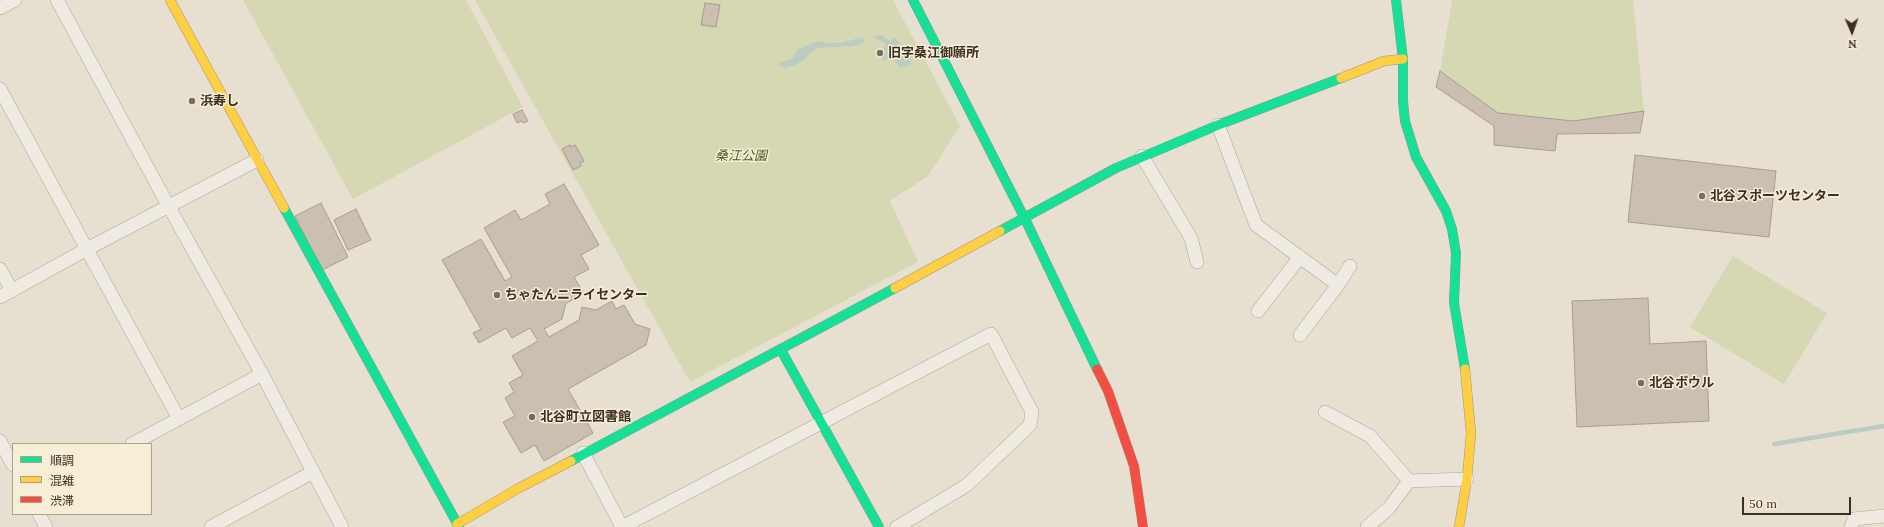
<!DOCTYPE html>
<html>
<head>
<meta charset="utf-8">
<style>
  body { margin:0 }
  #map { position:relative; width:1884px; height:527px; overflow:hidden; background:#e7e0d1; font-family:Lora,"Noto Sans JP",serif }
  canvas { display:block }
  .legend { position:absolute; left:12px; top:443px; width:140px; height:72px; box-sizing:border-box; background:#f7eed8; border:1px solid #ada18e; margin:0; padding:5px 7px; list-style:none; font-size:12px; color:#3d2e20 }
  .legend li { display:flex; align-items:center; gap:8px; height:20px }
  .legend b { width:20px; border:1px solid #ada18e }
  .north { position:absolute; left:1832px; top:12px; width:40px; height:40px; -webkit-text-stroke:3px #f7eed8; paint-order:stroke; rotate:178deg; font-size:11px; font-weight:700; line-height:16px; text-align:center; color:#3d2e20 }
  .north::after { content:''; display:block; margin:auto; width:14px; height:18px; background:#3d2e20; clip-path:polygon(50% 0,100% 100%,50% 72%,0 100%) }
  .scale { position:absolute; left:1742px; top:497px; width:109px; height:18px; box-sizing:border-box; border:2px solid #3d2e20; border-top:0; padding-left:5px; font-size:12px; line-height:14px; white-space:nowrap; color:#3d2e20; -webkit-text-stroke:3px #f7eed8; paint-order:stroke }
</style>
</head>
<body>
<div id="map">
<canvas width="1884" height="527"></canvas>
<ul class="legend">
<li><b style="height:5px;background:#16e098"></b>順調</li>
<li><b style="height:5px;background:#ffcf43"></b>混雑</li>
<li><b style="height:5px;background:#f24e42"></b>渋滞</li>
</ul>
<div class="north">N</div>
<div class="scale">50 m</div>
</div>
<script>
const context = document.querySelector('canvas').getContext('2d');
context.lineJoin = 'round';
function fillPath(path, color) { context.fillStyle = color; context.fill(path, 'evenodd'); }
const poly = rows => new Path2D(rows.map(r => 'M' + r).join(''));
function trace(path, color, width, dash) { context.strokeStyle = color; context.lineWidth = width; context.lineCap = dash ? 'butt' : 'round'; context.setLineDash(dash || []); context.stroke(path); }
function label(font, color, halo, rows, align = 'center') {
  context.font = font + ' Lora,"Noto Sans JP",serif'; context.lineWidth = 3; context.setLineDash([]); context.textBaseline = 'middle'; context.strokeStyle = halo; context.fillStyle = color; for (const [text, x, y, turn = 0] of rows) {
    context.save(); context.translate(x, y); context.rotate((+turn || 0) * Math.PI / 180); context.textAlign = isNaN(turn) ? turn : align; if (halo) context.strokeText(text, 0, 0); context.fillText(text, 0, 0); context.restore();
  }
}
fillPath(poly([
  [243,0,466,0,523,107,353,199],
  [475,0,893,0,960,126,928,176,890,201,918,262,690,382],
  [1452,0,1633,0,1644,111,1573,121,1498,113,1440,71],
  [1733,256,1827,313,1784,384,1690,327]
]), '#d6d7b3');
fillPath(poly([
  [881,35,890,41,895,38,898,40,903,50,902,53,910,60,911,65,901,68,894,60,883,60,882,55,886,43,875,39,875,36],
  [863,37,864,42,854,46,817,48,801,62,792,66,786,68,779,66,778,63,791,59,795,55,796,50,818,41,828,43,840,43]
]), '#bcccc2');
trace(poly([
  [1774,444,1884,426]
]), '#bcccc2', 4.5);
const building = poly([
  [705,3,720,5,716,27,701,25,705,3],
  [1440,71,1498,113,1573,121,1644,111,1640,133,1557,134,1555,151,1494,145,1494,126,1436,87,1440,71],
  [522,110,528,121,523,123,522,121,517,123,513,114,522,110],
  [570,145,571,147,575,145,584,161,580,163,581,166,573,170,562,149,570,145],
  [1635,155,1776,171,1769,237,1628,222,1635,155],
  [564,184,599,245,581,255,589,269,574,277,584,294,566,303,562,319,544,329,549,337,579,320,582,307,596,310,612,301,616,309,624,305,635,324,650,329,646,345,568,389,593,433,544,461,535,445,521,453,503,422,515,416,505,398,514,392,509,383,523,375,512,356,538,341,530,328,512,338,506,328,479,343,473,333,481,329,442,260,481,239,505,281,512,277,484,228,515,210,521,220,550,204,545,194,564,184],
  [321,203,348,257,322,270,295,216,321,203],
  [356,209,371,240,348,250,334,220,356,209],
  [1648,298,1650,344,1706,341,1709,421,1577,427,1572,301,1648,298]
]);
fillPath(building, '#cbbfb2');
trace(building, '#a89c90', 1);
const street = poly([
  [57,0,169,207,262,374,342,527],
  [0,8,15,0],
  [0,89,179,419],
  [1218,125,1256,225,1338,285],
  [1142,156,1191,238,1197,262],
  [0,269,12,291],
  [0,297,87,249,257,160],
  [1258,311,1300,257],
  [1300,335,1338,285,1350,266],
  [1325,412,1370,436,1409,481,1467,479],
  [0,441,13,465],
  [132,444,262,374],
  [583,453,622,527,991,334,1032,412,1030,425,967,485,897,527],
  [39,514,46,527],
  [211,527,313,472],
  [1367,527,1389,508,1409,481],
  [1851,527,1854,519,1884,516]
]);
const fast = poly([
  [913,0,1025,219,1097,369],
  [1396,0,1403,59,1403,101,1405,121,1416,157,1446,211,1452,229,1456,253,1454,303,1465,369],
  [284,208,459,527],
  [1000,231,1116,168,1218,125,1341,78],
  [781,350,879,527],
  [571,461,895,288]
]);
const slow = poly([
  [170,0,284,208],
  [1341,78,1384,61,1403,59],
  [895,288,1000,231],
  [457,524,519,488,571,461],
  [1459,527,1467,479,1471,433,1465,369]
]);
const jam = poly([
  [1097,369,1108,391,1134,466,1143,527]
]);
trace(street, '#ada599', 14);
trace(fast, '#9c958a', 10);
trace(slow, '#9c958a', 10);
trace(jam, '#9c958a', 10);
trace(street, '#efebe3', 13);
trace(fast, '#16e098', 9);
trace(slow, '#ffcf43', 9);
trace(jam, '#f24e42', 9);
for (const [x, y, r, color] of [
  [880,53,4,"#786c5e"],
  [192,101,4,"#786c5e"],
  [1702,196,4,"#786c5e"],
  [497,295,4,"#786c5e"],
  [1641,383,4,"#786c5e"],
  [532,417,4,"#786c5e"]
]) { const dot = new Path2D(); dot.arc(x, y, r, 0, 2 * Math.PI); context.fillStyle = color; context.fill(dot); trace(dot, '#f7eed8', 1.5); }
label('bold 13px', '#3d2e20', '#f7eed8', [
  ["旧字桑江御願所",888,53],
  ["浜寿し",200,101],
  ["北谷スポーツセンター",1710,196],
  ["ちゃたんニライセンター",505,295],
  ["北谷ボウル",1649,383],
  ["北谷町立図書館",540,417]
], 'left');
label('italic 13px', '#4d5a26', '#f7eed8', [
  ["桑江公園",741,156]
]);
</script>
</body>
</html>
